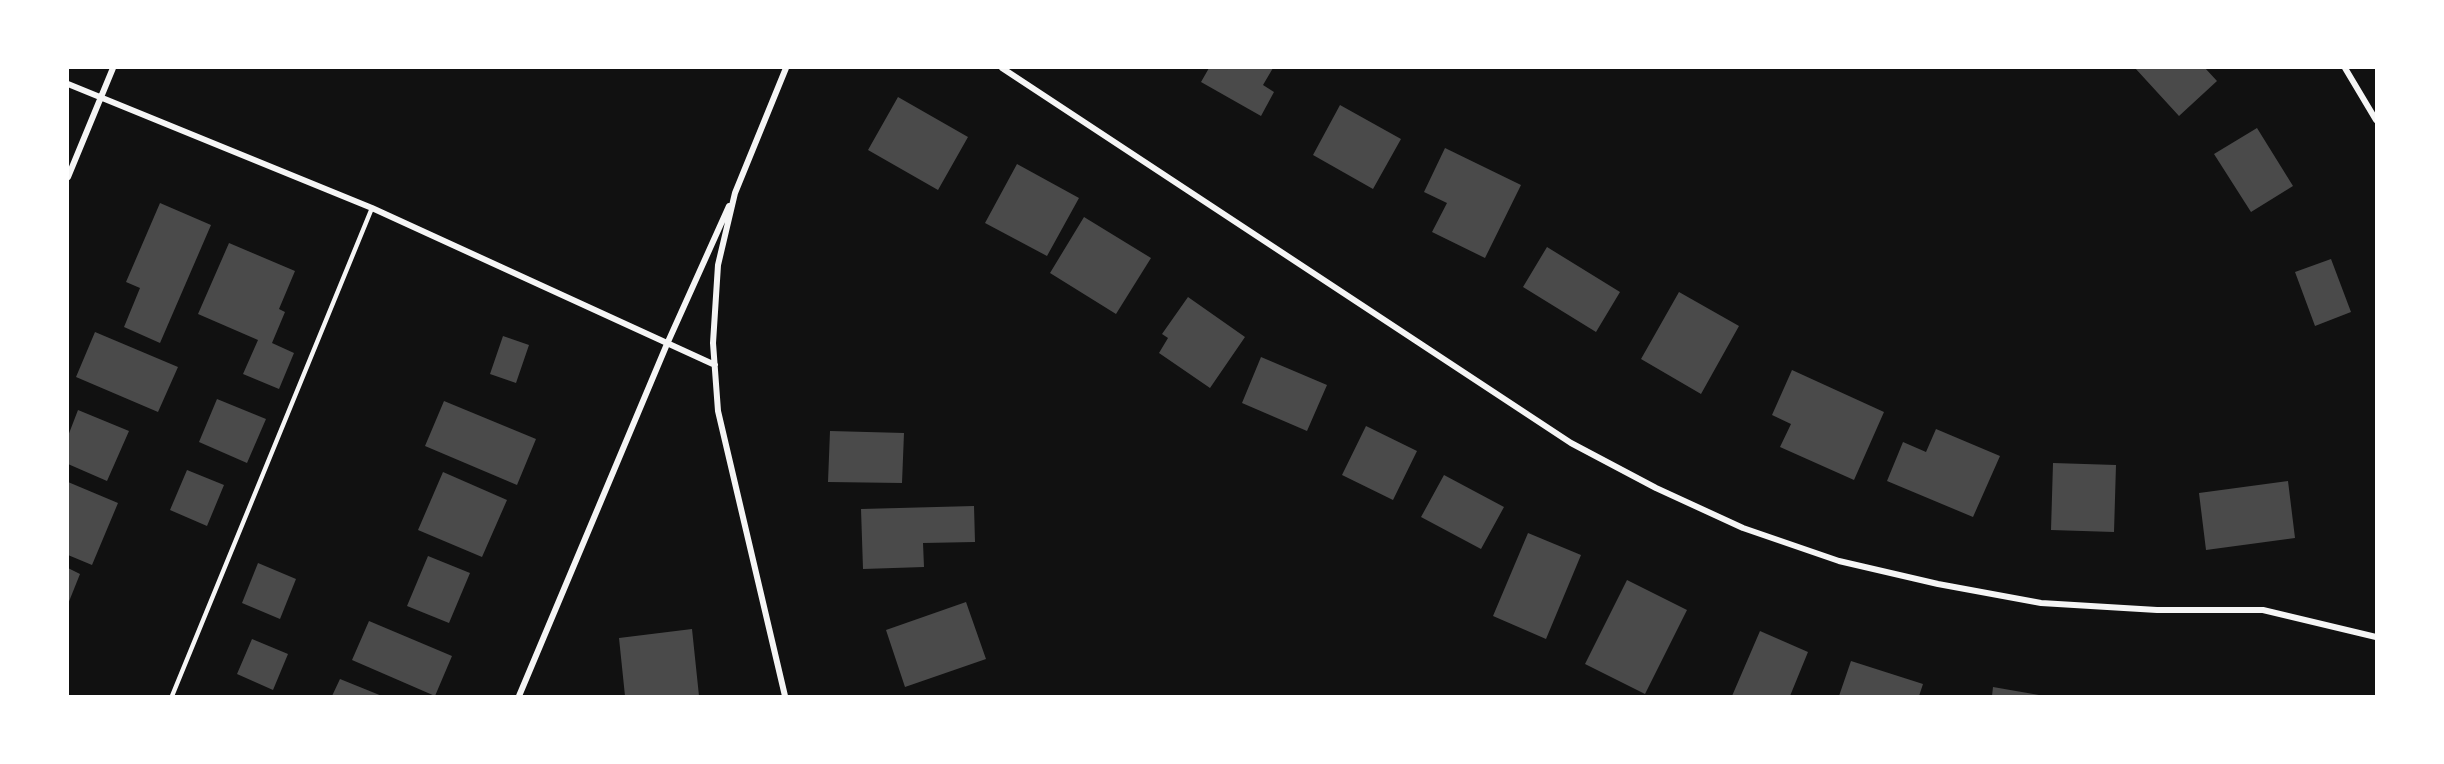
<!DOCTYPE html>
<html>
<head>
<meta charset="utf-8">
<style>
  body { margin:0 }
  #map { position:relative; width:2444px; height:764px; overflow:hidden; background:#111; font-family:"Libre Baskerville",serif }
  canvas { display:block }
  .frame { position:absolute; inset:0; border:69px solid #fff; pointer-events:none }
</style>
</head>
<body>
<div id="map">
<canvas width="2444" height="764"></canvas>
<div class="frame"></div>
</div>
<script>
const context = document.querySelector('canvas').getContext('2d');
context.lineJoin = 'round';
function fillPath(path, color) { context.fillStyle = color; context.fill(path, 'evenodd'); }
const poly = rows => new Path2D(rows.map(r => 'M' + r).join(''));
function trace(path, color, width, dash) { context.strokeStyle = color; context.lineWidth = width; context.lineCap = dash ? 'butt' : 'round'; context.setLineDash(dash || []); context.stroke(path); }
fillPath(poly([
  [1209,68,1273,68,1263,85,1274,92,1261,116,1201,82],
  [2135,68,2205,68,2217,81,2179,116],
  [898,97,968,137,938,190,868,150],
  [1340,105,1401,139,1373,189,1313,155],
  [2257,128,2293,186,2251,212,2214,154],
  [1445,148,1521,185,1485,258,1432,232,1447,203,1424,192],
  [1017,164,1079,198,1047,256,985,223],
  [160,203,211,225,160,343,124,327,140,288,126,282],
  [1084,217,1151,258,1116,314,1050,273],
  [229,243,295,271,279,309,285,312,272,343,294,353,279,389,243,374,258,340,198,314],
  [1547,247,1620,292,1596,332,1523,287],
  [2331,259,2351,312,2315,326,2295,272],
  [1679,292,1739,326,1701,394,1641,359],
  [1188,297,1245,337,1210,388,1159,353,1168,338,1162,334],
  [95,332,178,367,158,412,76,377],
  [503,336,529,345,516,383,490,374],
  [1261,357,1327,385,1307,431,1242,403],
  [1792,370,1884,412,1854,480,1780,447,1791,424,1772,415],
  [217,399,266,419,247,463,199,442],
  [444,401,536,439,517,485,425,446],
  [78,410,129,431,107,481,68,464,68,436],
  [1366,426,1417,451,1393,500,1342,475],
  [1936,429,2000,456,1973,517,1887,481,1903,442,1926,452],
  [830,431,904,433,902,483,828,482],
  [2053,463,2116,465,2114,532,2051,530],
  [187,470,224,485,207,526,170,510],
  [443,472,507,500,482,557,418,530],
  [1444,475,1504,507,1481,549,1421,517],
  [2288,481,2295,538,2206,550,2199,493],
  [68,482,118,503,92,565,68,555],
  [974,506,975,542,923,543,924,567,863,569,861,509],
  [1528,533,1581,555,1546,639,1493,616],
  [428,556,470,573,449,623,407,606],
  [258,563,296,579,280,619,242,603],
  [68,568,80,574,68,604],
  [1627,580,1687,610,1645,694,1585,664],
  [966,602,986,659,905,687,886,630],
  [369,621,452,656,435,696,352,660],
  [692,629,699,696,625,696,619,638],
  [1760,631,1808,652,1790,696,1732,696],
  [252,639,288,654,273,690,237,674],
  [1851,661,1923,684,1919,696,1839,696],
  [340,679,382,696,332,696],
  [1993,687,2039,695,2039,696,1992,696]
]), '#4a4a4a');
trace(poly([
  [172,696,372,208]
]), '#f5f5f5', 4.5);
trace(poly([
  [1002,68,1571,443,1656,488,1743,528,1839,561,1938,584,2041,603,2157,610,2263,610,2376,637],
  [2345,68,2376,120],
  [68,84,372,208,715,365],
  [68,177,113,68],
  [519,696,667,344,729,206],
  [785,696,718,411,713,343,718,265,735,193,786,68]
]), '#f5f5f5', 6);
</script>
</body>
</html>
